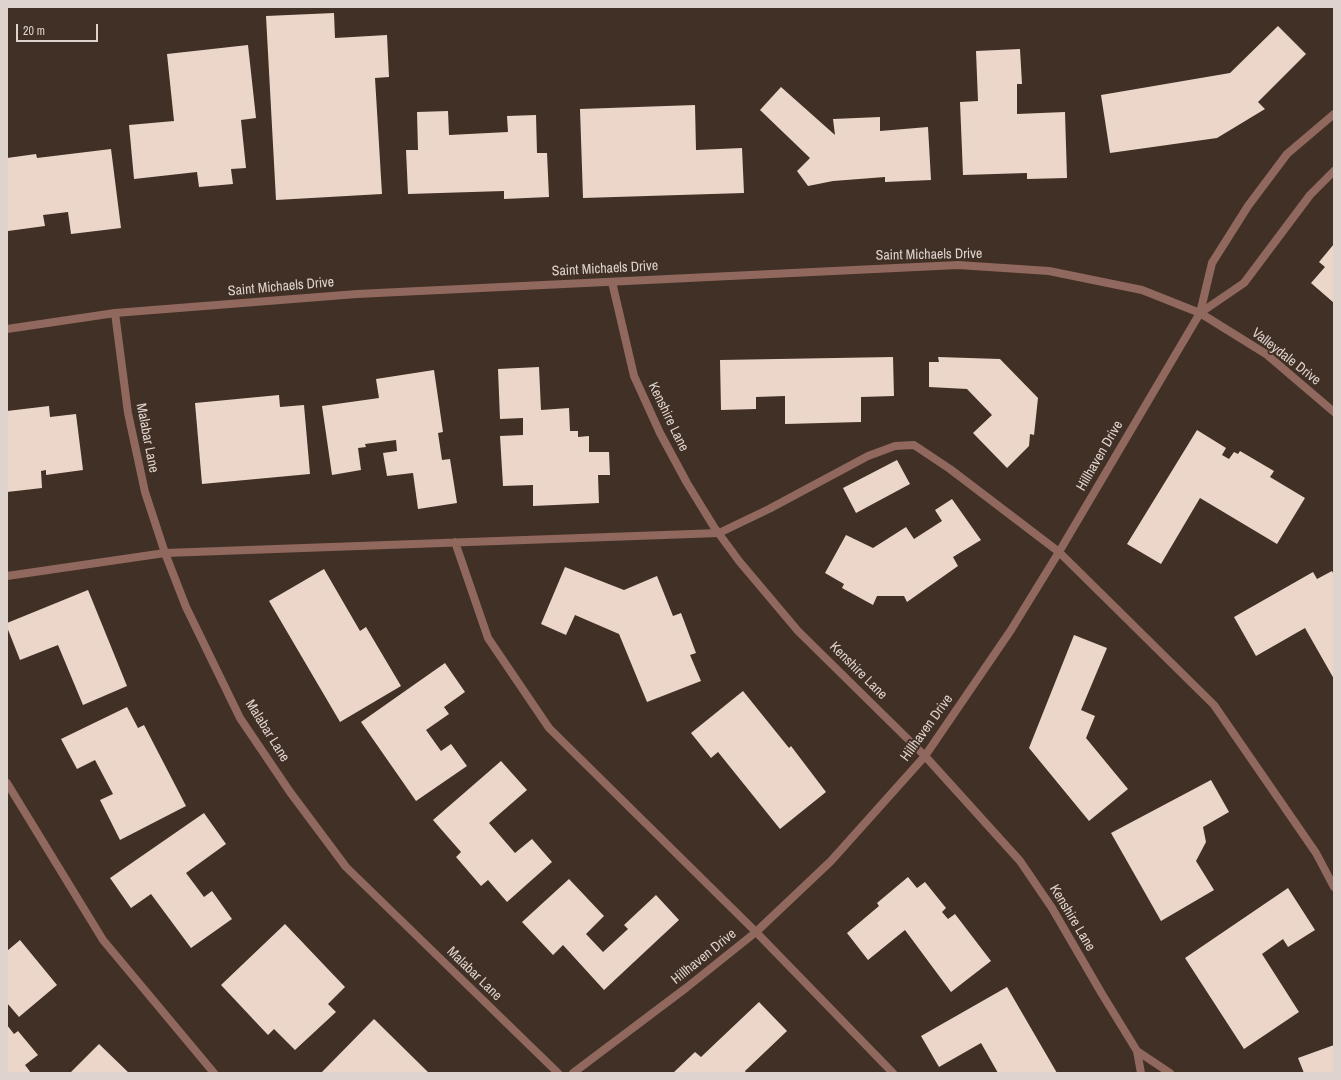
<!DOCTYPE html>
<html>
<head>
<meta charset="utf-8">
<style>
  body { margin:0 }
  #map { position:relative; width:1341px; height:1080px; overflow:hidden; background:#413026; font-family:"Archivo Narrow",sans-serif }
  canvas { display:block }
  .frame { position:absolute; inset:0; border:8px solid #ded3cd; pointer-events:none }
  .scale { position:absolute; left:16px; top:24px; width:82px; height:18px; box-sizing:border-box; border:2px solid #ded3cd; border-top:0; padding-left:5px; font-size:12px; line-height:14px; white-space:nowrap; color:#ded3cd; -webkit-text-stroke:3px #413026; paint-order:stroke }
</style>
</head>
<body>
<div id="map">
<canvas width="1341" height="1080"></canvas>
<div class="frame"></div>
<div class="scale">20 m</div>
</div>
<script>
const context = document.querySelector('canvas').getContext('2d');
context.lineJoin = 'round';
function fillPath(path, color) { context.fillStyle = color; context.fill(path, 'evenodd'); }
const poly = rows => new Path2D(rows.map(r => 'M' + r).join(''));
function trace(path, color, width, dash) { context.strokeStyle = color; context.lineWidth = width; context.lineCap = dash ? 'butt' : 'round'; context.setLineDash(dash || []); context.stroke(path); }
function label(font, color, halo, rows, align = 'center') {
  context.font = font + ' "Archivo Narrow",sans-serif'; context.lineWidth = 4; context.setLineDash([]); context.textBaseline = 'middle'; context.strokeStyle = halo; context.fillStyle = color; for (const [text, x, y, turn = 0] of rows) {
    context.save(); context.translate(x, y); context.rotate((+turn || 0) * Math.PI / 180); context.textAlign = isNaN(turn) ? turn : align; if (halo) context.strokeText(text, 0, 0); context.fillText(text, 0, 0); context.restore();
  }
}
fillPath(poly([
  [334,13,335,38,387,35,389,77,375,78,382,194,276,200,266,16],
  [1278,26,1306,54,1258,102,1265,109,1217,138,1110,153,1101,95,1230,73],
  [248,45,256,118,241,120,246,168,231,169,233,184,199,187,197,172,134,179,129,125,174,121,167,54],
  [1020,49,1022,84,1017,84,1017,114,1065,112,1067,178,1027,179,1027,173,963,175,960,102,978,101,976,51],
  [781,87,835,135,833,119,880,117,880,131,928,127,931,180,885,182,885,177,833,181,808,186,797,171,810,158,760,110],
  [695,105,696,150,742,148,744,193,583,198,580,109],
  [448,111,449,135,508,132,507,116,536,115,537,153,547,153,549,197,504,199,504,191,408,194,406,150,418,150,417,112],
  [111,149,121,228,71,234,68,212,43,215,45,226,8,231,7,158,36,154,37,158],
  [1334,244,1334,303,1311,283,1325,267,1319,262],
  [893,357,894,396,861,397,861,422,785,424,785,396,756,397,756,409,721,410,720,360],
  [938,357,1000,359,1038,398,1034,435,1030,434,1029,446,1007,468,973,433,992,415,967,389,929,387,929,362,939,362],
  [539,367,541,410,569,408,570,431,578,431,578,437,589,436,589,452,609,452,610,475,598,475,599,503,533,506,533,485,503,486,500,436,523,435,523,418,500,419,498,369],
  [434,370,443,432,438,433,442,460,450,459,457,503,418,509,413,473,387,476,383,453,397,451,396,440,365,444,366,447,358,448,361,470,332,475,322,406,379,398,376,379],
  [279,395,280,407,304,405,310,474,202,484,195,403],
  [49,406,50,417,76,414,83,470,46,475,46,470,41,471,42,488,7,492,7,411],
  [1197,430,1226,448,1222,455,1229,459,1234,452,1238,454,1240,451,1274,471,1270,477,1305,498,1277,544,1200,498,1161,564,1127,544],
  [897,460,910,484,856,513,843,488],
  [952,499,981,540,953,557,958,566,907,602,904,596,877,596,873,605,842,588,844,584,825,573,846,535,873,548,906,527,914,539,942,521,935,510],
  [565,567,624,590,657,576,673,616,681,613,696,653,690,655,701,681,647,702,619,634,575,615,566,635,541,624],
  [324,569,360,631,366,627,401,686,340,722,269,601],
  [1332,571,1334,575,1334,679,1305,628,1256,656,1234,617,1313,572,1317,579],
  [88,590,127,686,83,705,58,645,20,660,7,627,7,623],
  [1074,635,1107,648,1081,710,1095,716,1086,738,1128,789,1089,821,1029,748],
  [445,663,465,692,444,707,449,714,426,730,441,751,451,744,467,766,416,801,361,722],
  [743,691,789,748,791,746,826,792,780,829,718,752,711,758,691,733],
  [127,707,138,728,144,725,186,806,120,840,100,800,113,794,95,760,77,769,61,739],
  [501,761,527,790,489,823,515,853,532,839,552,862,507,902,488,880,481,886,456,857,461,852,433,820],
  [1211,780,1229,812,1203,827,1206,842,1196,861,1214,890,1161,921,1111,833],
  [204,813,226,844,186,873,204,897,212,891,232,919,191,948,151,894,131,908,110,878],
  [908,877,917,888,925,882,946,908,942,912,948,919,955,914,991,961,951,992,905,930,868,960,847,933,879,906,877,903],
  [569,879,604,916,586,934,603,952,628,929,624,925,656,895,679,920,604,990,563,945,553,955,522,922],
  [1288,888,1315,930,1288,947,1283,939,1262,954,1299,1012,1244,1049,1185,958],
  [285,924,345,987,328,1004,336,1012,295,1050,274,1029,268,1035,221,985],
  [20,940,57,985,19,1017,7,1003,7,951],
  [1007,987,1057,1073,998,1073,981,1043,939,1067,921,1036],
  [759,1002,787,1031,745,1071,746,1073,673,1073,695,1052,701,1057],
  [374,1019,429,1073,321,1073],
  [7,1025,14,1034,18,1031,38,1055,25,1065,31,1073,7,1073],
  [99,1044,129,1073,70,1073],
  [1334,1045,1334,1073,1304,1073,1298,1058]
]), '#ecd6c9');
trace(poly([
  [455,542,488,638,549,728,756,932,893,1073],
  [7,576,165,553,719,533,769,509,868,456,895,446,914,445,950,469,1059,552,1214,705,1316,853,1334,887],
  [7,783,103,940,214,1073]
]), '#91685e', 8);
trace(poly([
  [612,282,634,376,660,433,687,483,714,527,739,561,798,631,925,756,1020,861,1052,908,1102,994,1137,1051,1141,1073],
  [115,313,128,413,145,492,165,553,186,607,240,718,290,792,346,867,558,1073],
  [1137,1051,1170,1073],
  [573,1073,686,988,756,932,831,861,925,756,1011,630,1059,552,1200,313,1266,354,1334,412]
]), '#91685e', 8);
trace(poly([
  [1200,313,1212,263,1248,206,1287,154,1334,114],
  [1200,313,1244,283,1310,195,1334,171],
  [7,329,115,313,357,294,958,265,1049,271,1142,290,1200,313]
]), '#91685e', 8);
label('14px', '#ded3cd', '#413026', [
  ["Saint Michaels Drive",929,255,-1],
  ["Saint Michaels Drive",605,269,-3],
  ["Saint Michaels Drive",281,287,-5],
  ["Valleydale Drive",1286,357,38],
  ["Kenshire Lane",668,417,64],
  ["Malabar Lane",147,438,79],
  ["Hillhaven Drive",1100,456,-60],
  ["Kenshire Lane",858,671,45],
  ["Hillhaven Drive",927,728,-54],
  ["Malabar Lane",267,731,58],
  ["Kenshire Lane",1072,918,59],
  ["Hillhaven Drive",704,957,-39],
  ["Malabar Lane",474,974,44]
]);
</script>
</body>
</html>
